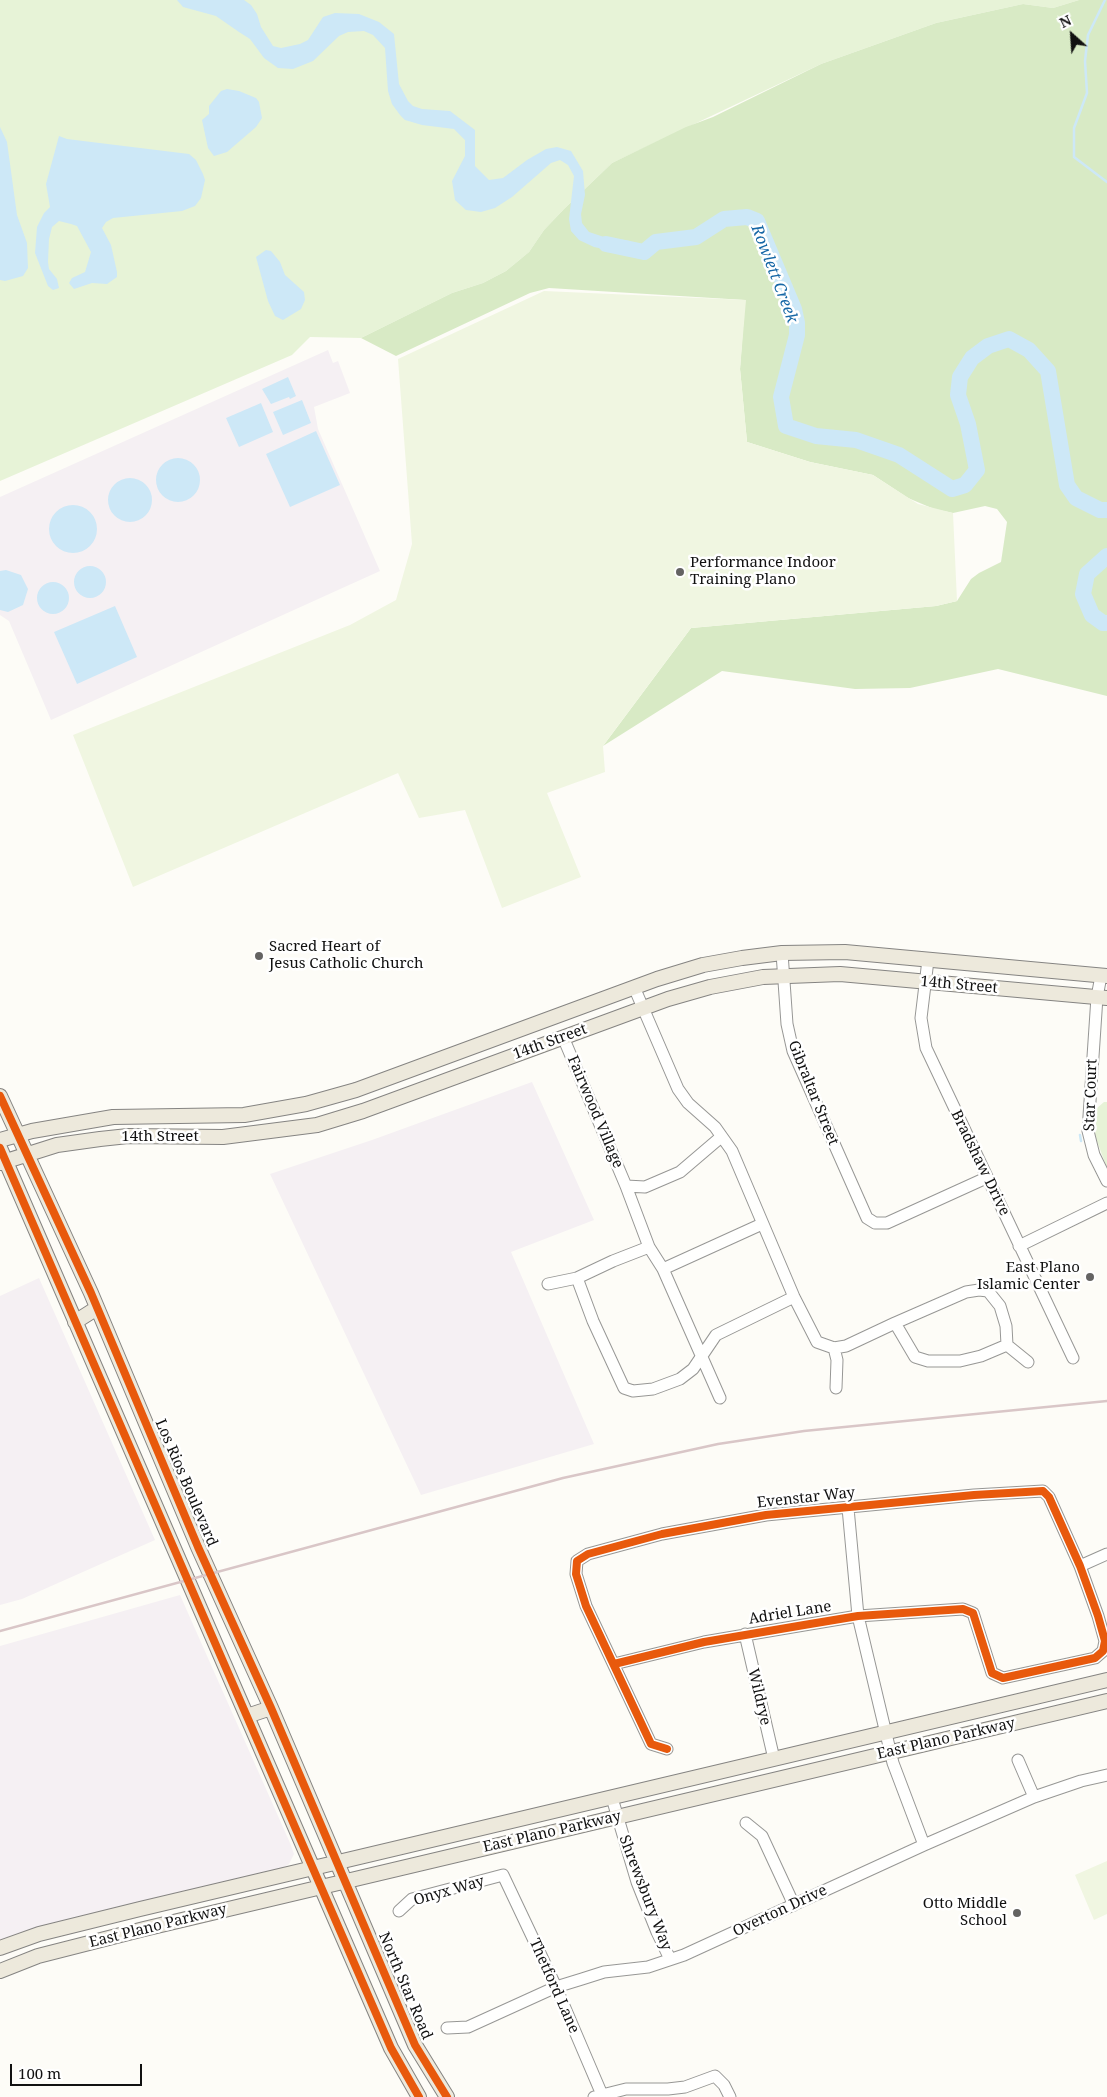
<!DOCTYPE html>
<html>
<head>
<meta charset="utf-8">
<style>
  body { margin:0 }
  #map { position:relative; width:1107px; height:2097px; overflow:hidden; background:#fdfcf7; font-family:"Noto Serif",serif }
  canvas { display:block }
  .north { position:absolute; left:1047px; top:10px; width:50px; height:50px; -webkit-text-stroke:4px #fff; paint-order:stroke; rotate:334deg; font-size:14px; font-weight:700; line-height:20px; text-align:center; color:#111 }
  .north::after { content:''; display:block; margin:auto; width:18px; height:22px; background:#111; clip-path:polygon(50% 0,100% 100%,50% 72%,0 100%) }
  .scale { position:absolute; left:10px; top:2064px; width:132px; height:22px; box-sizing:border-box; border:2px solid #111; border-top:0; padding-left:6px; font-size:15px; line-height:18px; white-space:nowrap; color:#111; -webkit-text-stroke:4px #fff; paint-order:stroke }
</style>
</head>
<body>
<div id="map">
<canvas width="1107" height="2097"></canvas>
<div class="north">N</div>
<div class="scale">100 m</div>
</div>
<script>
const context = document.querySelector('canvas').getContext('2d');
context.lineJoin = 'round';
function fillPath(path, color) { context.fillStyle = color; context.fill(path, 'evenodd'); }
const poly = rows => new Path2D(rows.map(r => 'M' + r).join(''));
function trace(path, color, width, dash) { context.strokeStyle = color; context.lineWidth = width; context.lineCap = dash ? 'butt' : 'round'; context.setLineDash(dash || []); context.stroke(path); }
function label(font, color, halo, rows, align = 'center') {
  context.font = font + ' "Noto Serif",serif'; context.lineWidth = 5; context.setLineDash([]); context.textBaseline = 'middle'; context.strokeStyle = halo; context.fillStyle = color; for (const [text, x, y, turn = 0] of rows) {
    context.save(); context.translate(x, y); context.rotate((+turn || 0) * Math.PI / 180); context.textAlign = isNaN(turn) ? turn : align; if (halo) context.strokeText(text, 0, 0); context.fillText(text, 0, 0); context.restore();
  }
}
fillPath(poly([
  [328,350,333,363,338,361,350,393,314,407,318,429,380,571,51,720,9,621,0,615,0,497],
  [532,1082,594,1220,511,1252,594,1444,421,1495,270,1174,372,1140],
  [39,1278,155,1540,22,1599,0,1605,0,1296],
  [180,1595,290,1843,294,1854,289,1864,281,1869,0,1943,0,1646]
]), '#f5f0f3');
fillPath(poly([
  [0,0,1079,0,1053,8,1023,4,936,23,821,64,612,163,564,209,544,230,529,252,506,271,483,283,452,293,361,338,310,337,292,355,0,481],
  [1104,1102,1107,1102,1107,1168,1095,1136,1097,1108]
]), '#e7f3d7');
fillPath(poly([
  [1079,0,1107,0,1107,696,998,669,910,688,855,689,722,671,603,746,691,628,936,606,957,601,971,579,979,573,1001,562,1007,522,997,509,985,506,953,513,934,509,908,498,873,475,810,462,747,442,740,369,745,300,549,288,530,293,396,356,361,338,452,293,483,283,506,271,529,252,544,230,564,209,612,163,686,127,713,117,821,64,936,23,1023,4,1053,8]
]), '#d8eac5');
fillPath(poly([
  [544,291,746,300,740,369,747,442,810,462,873,475,918,504,953,513,957,601,936,606,691,628,603,746,605,772,547,793,581,877,502,908,465,810,419,818,398,773,133,887,73,735,350,625,396,600,412,544,398,359],
  [1107,1861,1107,1914,1094,1920,1075,1875]
]), '#f0f6e1');
fillPath(poly([
  [177,0,244,0,251,5,257,14,261,27,273,46,281,48,300,44,308,40,323,17,335,13,359,14,379,22,394,34,399,84,408,101,413,106,422,109,450,111,475,130,475,166,489,180,503,178,527,160,546,149,557,147,571,151,583,171,585,195,581,214,582,223,589,232,604,237,630,241,627,254,594,247,579,240,571,231,569,219,574,176,568,165,560,160,551,163,512,197,495,208,481,212,466,210,455,200,452,181,465,156,465,140,454,129,422,125,405,120,400,115,392,104,388,91,385,48,373,35,364,31,348,32,339,36,313,61,293,69,278,68,264,58,250,39,239,32,216,16,183,7],
  [227,89,239,91,256,98,259,102,262,118,256,127,227,152,214,156,208,148,202,120,209,114,209,106,221,91],
  [0,127,7,142,17,215,27,243,28,268,23,276,5,281,0,280],
  [59,136,67,139,189,154,196,160,203,174,205,180,201,198,195,206,182,211,113,218,106,222,102,228,111,245,117,272,117,277,107,284,92,283,74,289,69,283,72,278,85,272,91,252,77,226,71,224,59,221,52,227,49,239,48,262,49,269,57,279,59,288,53,290,48,286,35,253,37,227,44,213,50,207,46,184],
  [266,250,271,251,280,262,285,275,304,292,305,300,301,309,283,320,275,316,268,301,256,257],
  [288,377,296,396,290,399,289,397,271,404,262,389],
  [302,400,311,423,283,435,273,412],
  [261,403,273,432,239,447,226,418],
  [316,431,340,485,290,507,266,454],
  '156 480a22 22 0 1 1 44 0a22 22 0 1 1-44 0Z',
  '108 500a22 22 0 1 1 44 0a22 22 0 1 1-44 0Z',
  '49 529a24 24 0 1 1 48 0a24 24 0 1 1-48 0Z',
  '74 582a16 16 0 1 1 32 0a16 16 0 1 1-32 0Z',
  [6,570,21,575,28,589,23,605,8,612,0,610,0,571],
  '37 598a16 16 0 1 1 32 0a16 16 0 1 1-32 0Z',
  [115,606,137,657,77,684,54,632]
]), '#cde8f7');
trace(poly([
  [1105,0,1088,35,1085,61,1087,93,1074,128,1074,157,1107,182],
  [1080,1135,1081,1141]
]), '#cde8f7', 2.5);
trace(poly([
  [606,244,644,252,656,242,696,237,724,219,747,217,757,221,794,309,797,323,797,335,781,397,786,426,816,436,856,440,899,455,952,489,965,485,977,470,968,424,958,395,960,377,972,358,988,346,1009,339,1029,350,1048,371,1067,485,1076,498,1100,510,1107,510],
  [1107,556,1087,574,1083,594,1092,615,1103,623,1107,623]
]), '#cde8f7', 16);
const minor = poly([
  [782,953,787,1024,793,1051,867,1218,875,1223,887,1223,986,1178],
  [928,960,921,1018,926,1048,1073,1358],
  [1101,976,1097,997,1088,1131,1094,1155,1107,1181],
  [634,987,678,1089,688,1103,715,1127,732,1151,794,1297,817,1342,834,1348,846,1346,895,1323,966,1292,979,1290,988,1291,1000,1306,1006,1326,1007,1345,981,1356,960,1361,928,1361,915,1357,895,1323],
  [563,1037,626,1186,649,1247,663,1269,720,1398],
  [626,1186,645,1187,680,1172,721,1137],
  [1019,1246,1107,1203],
  [663,1269,762,1224],
  [577,1278,593,1321,624,1388,633,1391,653,1389,680,1379,693,1369,716,1335,794,1297],
  [548,1284,577,1278,613,1261,649,1247],
  [1007,1345,1028,1362],
  [834,1348,837,1360,836,1388],
  [848,1508,858,1616,893,1763,924,1845],
  [1080,1566,1107,1554],
  [745,1634,774,1759],
  [614,1664,704,1642,804,1625,858,1616,963,1609,973,1613,992,1673,1003,1678,1095,1658,1103,1651,1105,1641,1098,1616,1080,1566,1049,1497,1043,1491,974,1495,766,1515,662,1534,588,1554,577,1561,576,1574,586,1606,651,1744,667,1749],
  [1018,1760,1034,1797],
  [612,1798,637,1882,657,1932,670,1959],
  [746,1823,762,1836,794,1905],
  [399,1911,412,1899,503,1875,556,1987,603,2097],
  [447,2028,468,2027,556,1987,582,1979,604,1972,648,1967,684,1955,924,1845,1034,1797,1081,1781,1107,1775],
  [594,2097,626,2089,668,2089,685,2087,715,2076,724,2085,730,2097]
]);
const major = poly([
  [0,1096,91,1293,198,1547,271,1708,415,2045,447,2097],
  [0,1140,32,1131,113,1117,244,1115,306,1104,356,1090,657,979,703,965,742,958,782,953,845,952,1107,976],
  [0,1148,391,2048,419,2097],
  [0,1163,57,1145,100,1139,128,1136,223,1137,317,1125,363,1111,668,999,710,987,763,977,840,974,1107,998],
  [75,1322,97,1308],
  [247,1716,271,1708],
  [0,1948,39,1934,140,1909,1107,1680],
  [0,1971,38,1956,144,1929,1107,1701]
]);
trace(minor, '#979795', 13);
trace(major, '#858482', 16);
trace(minor, '#fffffe', 11);
trace(major, '#ede9dc', 14);
trace(poly([
  [0,1631,563,1478,718,1444,804,1431,1107,1401]
]), '#d9c6c7', 2.5);
trace(poly([
  [0,1096,91,1293,198,1547,271,1708,415,2045,447,2097],
  [0,1148,391,2048,419,2097],
  [614,1664,704,1642,804,1625,858,1616,963,1609,973,1613,992,1673,1003,1678,1095,1658,1103,1651,1105,1641,1098,1616,1080,1566,1049,1497,1043,1491,974,1495,766,1515,662,1534,588,1554,577,1561,576,1574,586,1606,651,1744,667,1749]
]), '#e8590c', 8);
for (const [x, y, r, color] of [
  [680,572,5,"#646362"],
  [259,956,5,"#646362"],
  [1090,1277,5,"#646362"],
  [1017,1913,5,"#646362"]
]) { const dot = new Path2D(); dot.arc(x, y, r, 0, 2 * Math.PI); context.fillStyle = color; context.fill(dot); trace(dot, '#fff', 2); }
label('15px', '#111', '#fff', [
  ["Performance Indoor",690,563],
  ["Training Plano",690,580],
  ["Sacred Heart of",269,947],
  ["Jesus Catholic Church",269,964],
  ["East Plano",1080,1268,"right"],
  ["Islamic Center",1080,1285,"right"],
  ["Otto Middle",1007,1904,"right"],
  ["School",1007,1921,"right"]
], 'left');
label('15px', '#111', '#fff', [
  ["14th Street",959,985,5],
  ["14th Street",550,1042,-20],
  ["Gibraltar Street",813,1093,68],
  ["Star Court",1091,1095,-88],
  ["Fairwood Village",595,1112,67],
  ["14th Street",160,1137],
  ["Bradshaw Drive",980,1163,64],
  ["Los Rios Boulevard",186,1483,67],
  ["Evenstar Way",806,1498,-6],
  ["Adriel Lane",790,1613,-9],
  ["Wildrye",759,1697,77],
  ["East Plano Parkway",946,1739,-13],
  ["East Plano Parkway",552,1832,-13],
  ["Onyx Way",449,1891,-16],
  ["Shrewsbury Way",645,1893,69],
  ["Overton Drive",780,1911,-25],
  ["East Plano Parkway",158,1926,-14],
  ["North Star Road",405,1986,67],
  ["Thetford Lane",554,1986,66]
]);
label('italic 16px', '#1768a6', '#fff', [
  ["Rowlett Creek",774,274,69]
]);
</script>
</body>
</html>
